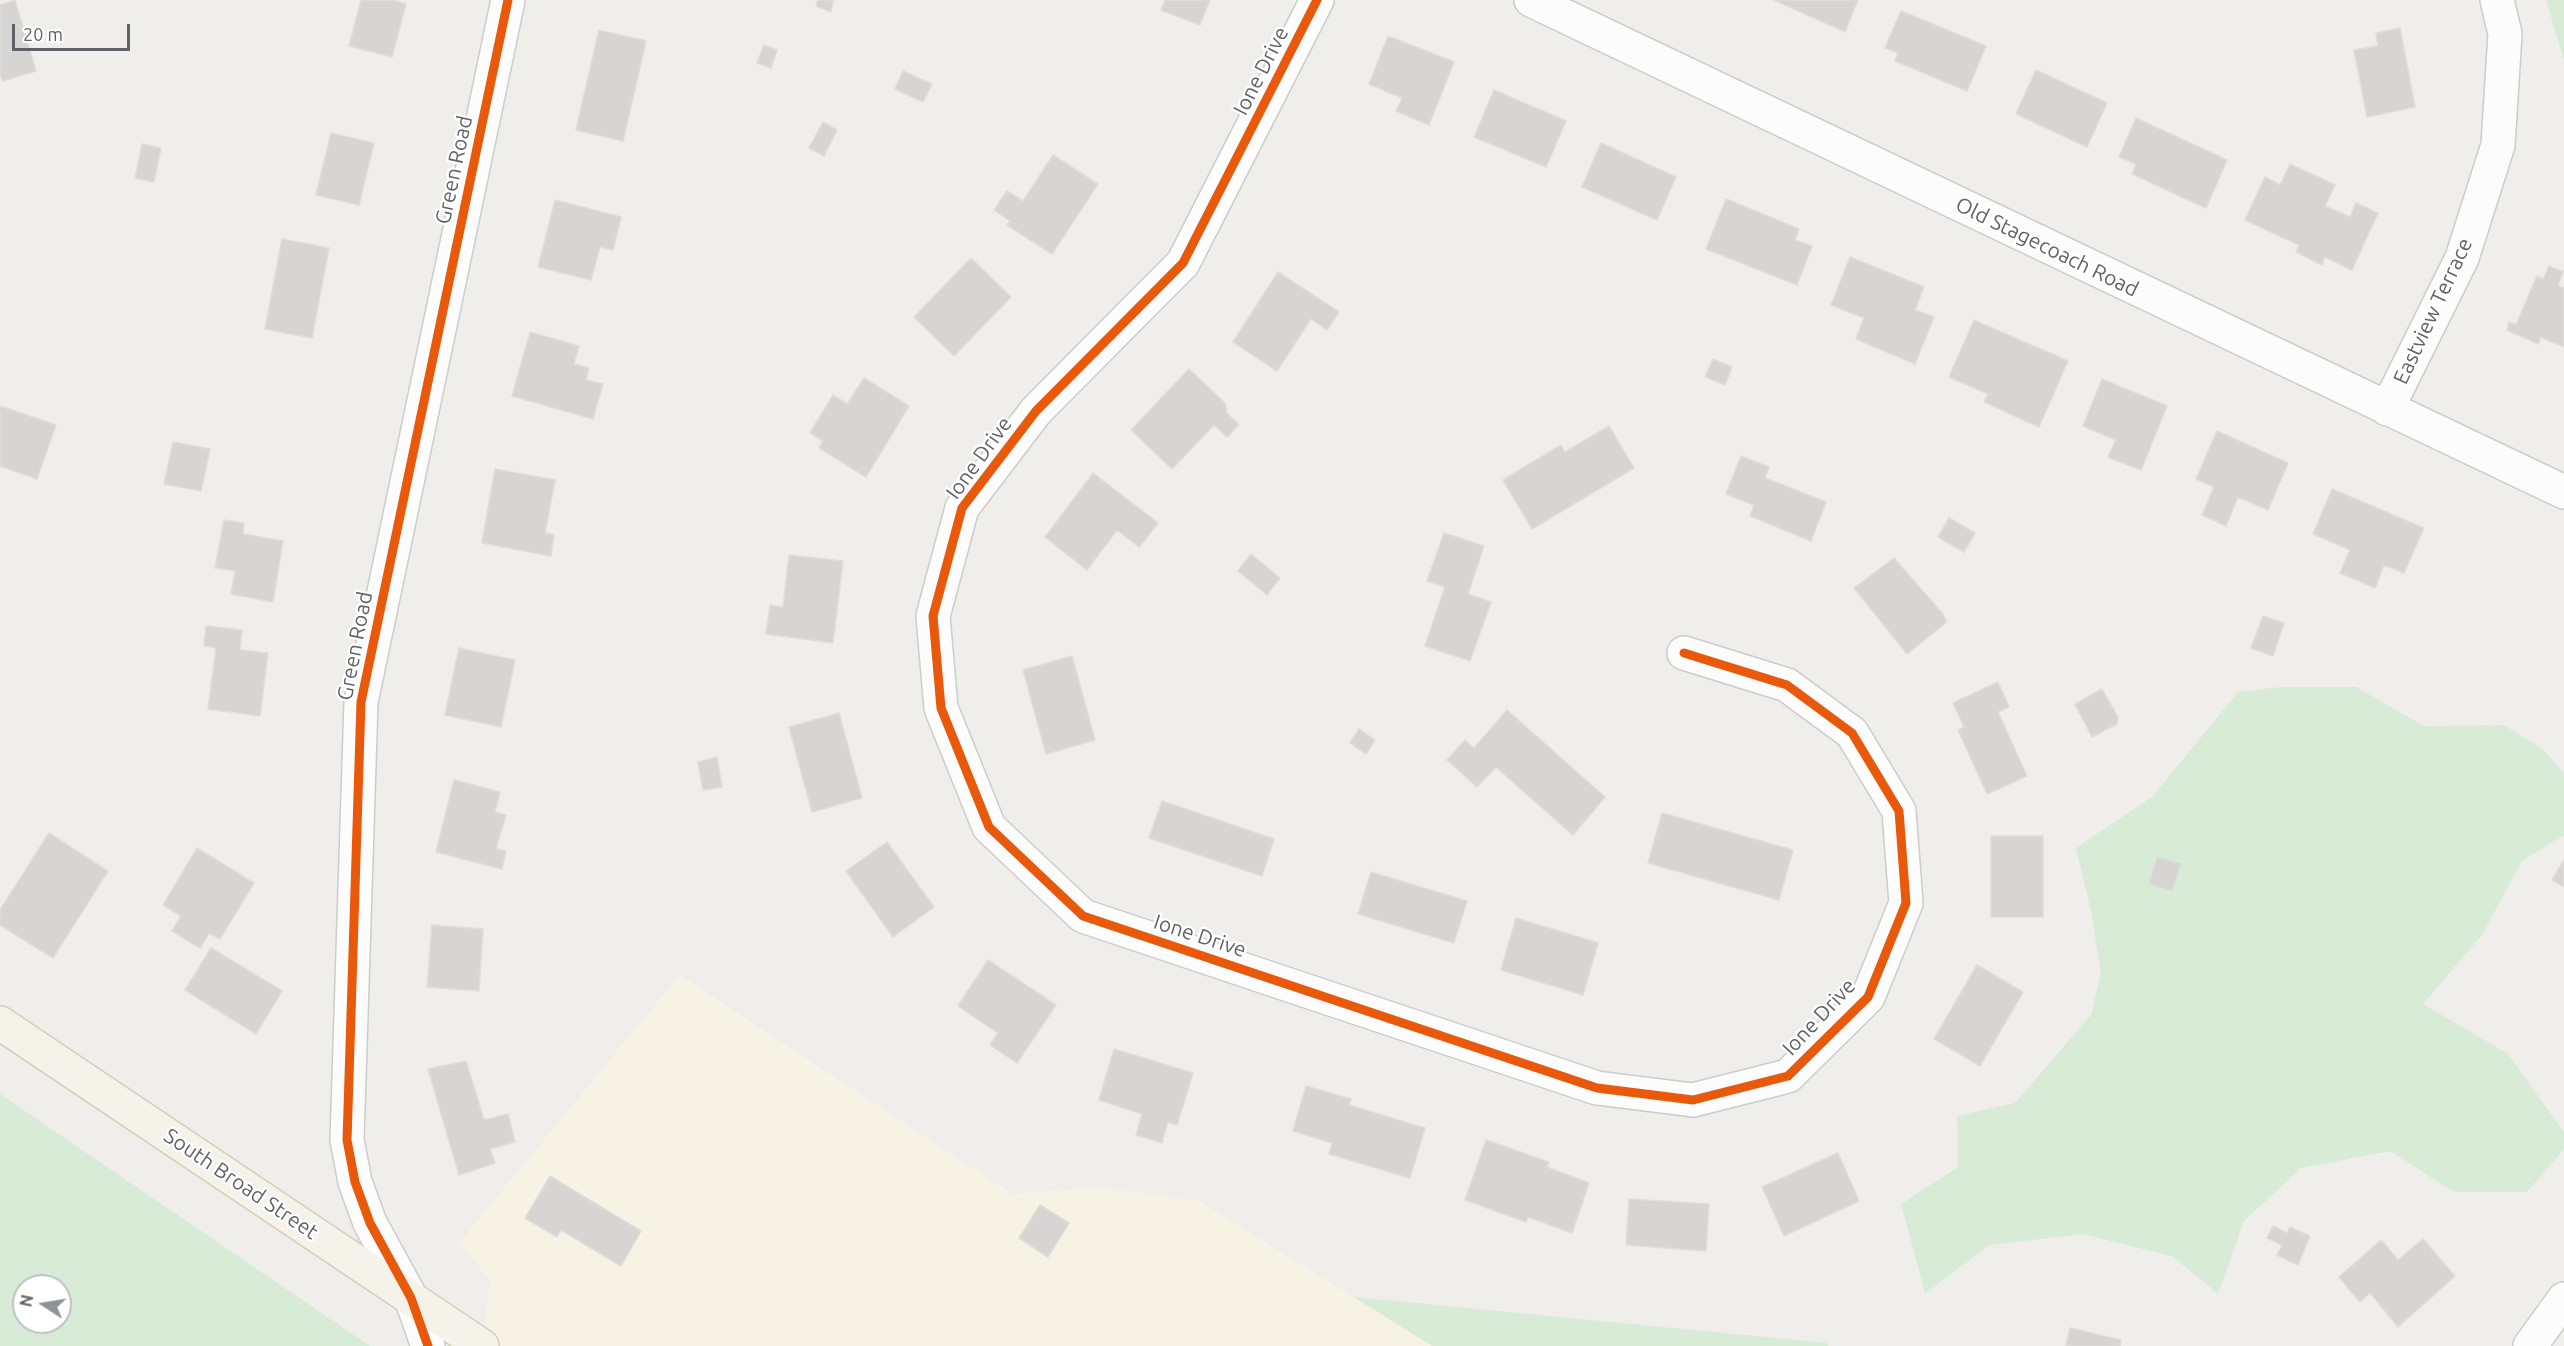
<!DOCTYPE html>
<html>
<head>
<meta charset="utf-8">
<style>
  body { margin:0 }
  #map { position:relative; width:2564px; height:1346px; overflow:hidden; background:#efeeea; font-family:Ubuntu,sans-serif }
  canvas { display:block }
  .north { position:absolute; left:12px; top:1274px; width:60px; height:60px; box-sizing:border-box; background:#fff; border:2px solid #bfc1c3; border-radius:50%; rotate:282deg; font-size:16px; font-weight:700; line-height:24px; text-align:center; color:#5f6368 }
  .north::after { content:''; display:block; margin:auto; width:21px; height:27px; background:#919496; clip-path:polygon(50% 0,100% 100%,50% 72%,0 100%) }
  .scale { position:absolute; left:12px; top:24px; width:118px; height:27px; box-sizing:border-box; border:3px solid #5f6368; border-top:0; padding-left:8px; font-size:18px; line-height:21px; white-space:nowrap; color:#5f6368; -webkit-text-stroke:4px #fff; paint-order:stroke }
</style>
</head>
<body>
<div id="map">
<canvas width="2564" height="1346"></canvas>
<div class="north">N</div>
<div class="scale">20 m</div>
</div>
<script>
const context = document.querySelector('canvas').getContext('2d');
context.lineJoin = 'round';
function fillPath(path, color) { context.fillStyle = color; context.fill(path, 'evenodd'); }
const poly = rows => new Path2D(rows.map(r => 'M' + r).join(''));
function trace(path, color, width, dash) { context.strokeStyle = color; context.lineWidth = width; context.lineCap = dash ? 'butt' : 'round'; context.setLineDash(dash || []); context.stroke(path); }
function label(font, color, halo, rows, align = 'center') {
  context.font = font + ' Ubuntu,sans-serif'; context.lineWidth = 4.5; context.setLineDash([]); context.textBaseline = 'middle'; context.strokeStyle = halo; context.fillStyle = color; for (const [text, x, y, turn = 0] of rows) {
    context.save(); context.translate(x, y); context.rotate((+turn || 0) * Math.PI / 180); context.textAlign = isNaN(turn) ? turn : align; if (halo) context.strokeText(text, 0, 0); context.fillText(text, 0, 0); context.restore();
  }
}
fillPath(poly([
  [680,975,1012,1194,1098,1187,1199,1201,1432,1346,483,1346,490,1280,459,1243]
]), '#f7f3e4');
fillPath(poly([
  [2546,0,2564,0,2564,61],
  [2281,687,2356,687,2424,726,2504,725,2544,750,2564,774,2564,835,2522,861,2482,935,2423,1004,2508,1054,2564,1132,2564,1149,2527,1192,2454,1192,2390,1151,2301,1168,2244,1221,2218,1294,2172,1256,2082,1234,1990,1245,1925,1293,1901,1204,1958,1167,1957,1116,2015,1103,2091,1015,2101,973,2091,911,2076,848,2152,797,2238,692],
  [0,1094,370,1346,0,1346],
  [24,1286,60,1286,60,1322,24,1322],
  [1354,1297,1827,1343,1828,1346,1432,1346]
]), '#d8ebd6');
const building = poly([
  [15,0,36,71,2,81,0,74,0,5,15,0],
  [361,0,393,0,406,4,392,57,349,46,361,0],
  [818,0,833,0,831,12,816,6,818,0],
  [1165,0,1210,0,1200,25,1161,10,1165,0],
  [1774,0,1858,0,1845,32,1774,0],
  [1901,11,1986,46,1967,91,1895,61,1898,53,1885,48,1901,11],
  [2400,28,2415,107,2367,117,2354,50,2378,46,2376,33,2400,28],
  [599,30,646,41,623,141,576,130,599,30],
  [1388,36,1454,62,1429,125,1396,111,1402,98,1369,84,1388,36],
  [764,45,777,50,771,68,757,63,764,45],
  [2036,70,2107,103,2087,147,2016,114,2036,70],
  [903,71,932,84,923,102,895,89,903,71],
  [1494,90,1566,121,1546,167,1474,137,1494,90],
  [2136,118,2227,160,2206,208,2132,174,2136,164,2119,157,2136,118],
  [823,122,837,130,824,156,809,148,823,122],
  [331,133,374,143,359,205,316,195,331,133],
  [1601,143,1676,177,1657,220,1582,187,1601,143],
  [142,144,161,148,154,182,135,178,142,144],
  [1053,155,1098,184,1052,254,1007,225,1010,221,994,210,1007,191,1023,201,1053,155],
  [2290,164,2335,185,2325,206,2350,217,2356,203,2378,213,2352,270,2325,257,2322,265,2296,252,2299,245,2245,220,2265,177,2280,185,2290,164],
  [1726,199,1799,229,1795,240,1812,246,1797,285,1706,249,1726,199],
  [555,200,621,217,613,250,600,247,591,280,538,267,555,200],
  [282,239,329,248,312,338,265,329,282,239],
  [1850,257,1924,287,1915,310,1934,317,1915,364,1856,339,1864,318,1831,305,1850,257],
  [971,258,1011,297,954,356,914,317,971,258],
  [2549,266,2563,272,2558,285,2564,288,2564,347,2541,337,2538,344,2507,330,2509,322,2516,325,2537,276,2543,279,2549,266],
  [1278,272,1339,312,1327,330,1311,319,1277,371,1233,342,1278,272],
  [1974,320,2068,361,2039,427,1984,402,1988,394,1949,377,1974,320],
  [530,332,579,346,574,364,589,368,586,380,603,384,593,419,512,396,530,332],
  [1713,359,1732,367,1725,385,1705,377,1713,359],
  [1189,369,1225,403,1227,413,1239,425,1227,437,1214,425,1172,469,1131,430,1189,369],
  [864,378,909,406,866,477,819,448,823,441,810,433,833,395,847,404,864,378],
  [2102,379,2167,406,2141,470,2108,457,2116,440,2083,426,2102,379],
  [0,406,56,425,37,479,0,466,0,406],
  [1609,426,1634,468,1532,529,1503,480,1561,445,1565,452,1609,426],
  [2217,431,2288,463,2268,510,2238,497,2226,526,2202,515,2214,487,2196,479,2217,431],
  [173,442,210,449,201,491,164,484,173,442],
  [1741,456,1769,467,1765,478,1826,502,1811,541,1750,516,1754,505,1726,494,1741,456],
  [495,469,555,480,545,533,554,535,551,556,482,543,495,469],
  [1093,473,1158,523,1139,547,1117,530,1087,570,1045,537,1093,473],
  [2332,489,2424,528,2404,573,2384,565,2375,588,2340,573,2350,550,2313,534,2332,489],
  [1949,518,1975,533,1964,552,1938,537,1949,518],
  [224,520,244,523,243,534,283,541,273,602,231,594,235,571,215,568,224,520],
  [1444,533,1484,546,1468,594,1491,602,1470,661,1425,646,1445,587,1427,581,1444,533],
  [1251,554,1280,578,1267,595,1238,571,1251,554],
  [789,555,843,561,833,643,766,634,770,605,783,607,789,555],
  [1894,558,1943,614,1947,622,1907,654,1854,588,1894,558],
  [2263,616,2284,623,2273,656,2251,648,2263,616],
  [206,626,242,630,240,650,268,653,260,716,208,709,216,648,204,646,206,626],
  [459,648,515,660,501,727,445,715,459,648],
  [1072,656,1095,740,1046,754,1023,670,1072,656],
  [1998,682,2009,707,1998,712,2027,776,1987,794,1958,730,1964,727,1953,703,1998,682],
  [2102,689,2118,717,2117,724,2092,737,2075,704,2102,689],
  [1507,710,1605,797,1573,835,1496,767,1477,787,1447,760,1465,740,1474,748,1507,710],
  [839,713,862,798,812,812,789,727,839,713],
  [1359,729,1375,740,1366,754,1350,743,1359,729],
  [717,757,722,787,703,790,698,762,717,757],
  [454,780,500,792,495,812,506,815,496,849,506,851,502,869,436,852,454,780],
  [1162,801,1274,839,1262,876,1149,838,1162,801],
  [1662,813,1793,850,1779,900,1648,863,1662,813],
  [49,833,108,871,53,958,0,925,0,910,49,833],
  [1991,836,2043,836,2043,917,1991,917,1991,836],
  [887,842,934,907,893,937,846,871,887,842],
  [197,848,254,883,220,939,209,933,200,948,172,931,181,916,163,905,197,848],
  [2157,857,2181,864,2172,891,2149,884,2157,857],
  [2564,860,2564,887,2552,880,2564,860],
  [1371,872,1467,901,1454,943,1358,914,1371,872],
  [1516,918,1598,943,1583,995,1501,970,1516,918],
  [432,925,483,929,479,991,427,987,432,925],
  [211,948,282,991,256,1034,185,990,211,948],
  [988,960,1056,1005,1017,1063,990,1045,998,1033,958,1006,988,960],
  [1977,965,2023,992,1980,1066,1934,1039,1977,965],
  [1114,1049,1193,1073,1177,1125,1168,1122,1162,1143,1136,1135,1142,1114,1099,1100,1114,1049],
  [466,1061,484,1120,508,1114,515,1142,490,1149,495,1163,459,1175,428,1069,466,1061],
  [1306,1086,1351,1099,1349,1105,1425,1128,1410,1178,1329,1154,1332,1143,1293,1131,1306,1086],
  [1486,1140,1549,1162,1547,1167,1589,1183,1572,1233,1528,1217,1526,1222,1465,1200,1486,1140],
  [1838,1153,1859,1201,1784,1236,1762,1187,1838,1153],
  [550,1176,641,1231,621,1266,561,1230,557,1237,525,1218,550,1176],
  [1629,1199,1709,1204,1706,1251,1626,1245,1629,1199],
  [1040,1205,1069,1223,1048,1257,1019,1238,1040,1205],
  [2273,1226,2287,1233,2290,1227,2310,1236,2298,1265,2277,1255,2282,1245,2267,1238,2273,1226],
  [2423,1239,2455,1276,2398,1327,2370,1293,2360,1302,2339,1277,2381,1240,2398,1260,2423,1239],
  [2070,1328,2121,1340,2120,1346,2066,1346,2070,1328]
]);
fillPath(building, '#d6d5d3');
trace(building, '#deddd9', 1.5);
const minor = poly([
  [1317,0,1183,263,1036,411,962,508,933,616,941,708,989,827,1083,916,1597,1088,1693,1100,1788,1076,1868,997,1906,903,1899,811,1852,733,1787,685,1684,653],
  [1531,0,2564,492],
  [2387,409,2462,258,2498,145,2505,34,2497,0],
  [428,1346,411,1298,370,1223,355,1182,347,1140,361,702,508,0],
  [2530,1346,2564,1299]
]);
const major = poly([
  [0,1023,482,1346]
]);
trace(minor, '#cbcccc', 36);
trace(major, '#d7ceb8', 36);
trace(minor, '#fdfcfc', 33);
trace(major, '#f4f2e9', 33);
trace(poly([
  [1317,0,1183,263,1036,411,962,508,933,616,941,708,989,827,1083,916,1597,1088,1693,1100,1788,1076,1868,997,1906,903,1899,811,1852,733,1787,685,1684,653],
  [428,1346,411,1298,370,1223,355,1182,347,1140,361,702,508,0]
]), '#e8590c', 9);
label('21px', '#5f6368', '#fff', [
  ["Ione Drive",1261,71,-63],
  ["Green Road",454,170,-78],
  ["Old Stagecoach Road",2047,247,26],
  ["Eastview Terrace",2433,311,-65],
  ["Ione Drive",979,458,-54],
  ["Green Road",355,646,-79],
  ["Ione Drive",1200,936,18],
  ["Ione Drive",1819,1017,-47],
  ["South Broad Street",241,1184,34]
]);
</script>
</body>
</html>
